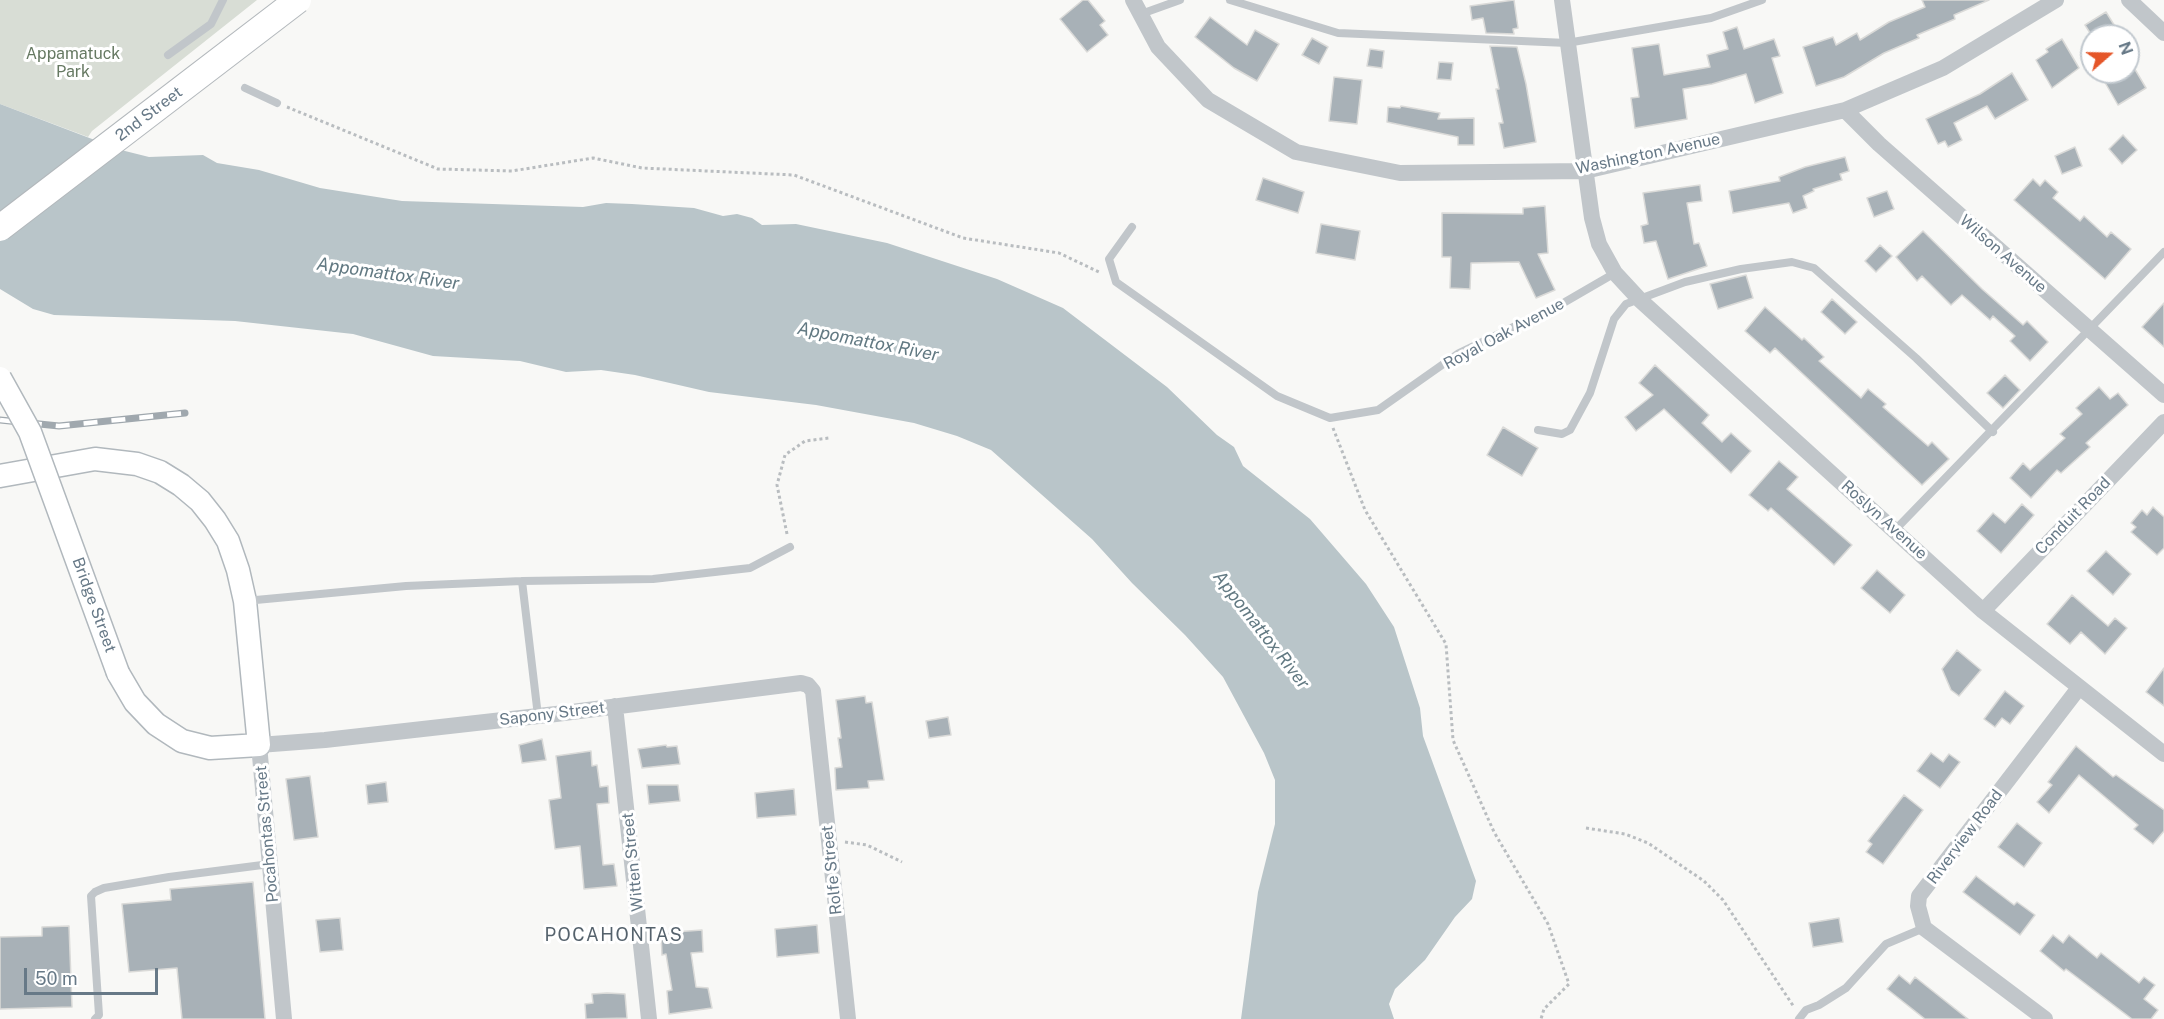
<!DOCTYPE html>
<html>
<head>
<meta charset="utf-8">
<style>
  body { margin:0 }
  #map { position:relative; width:2164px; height:1019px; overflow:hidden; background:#f8f8f6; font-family:"Public Sans",sans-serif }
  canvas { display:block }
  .north { position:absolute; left:2080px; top:24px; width:60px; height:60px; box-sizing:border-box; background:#fff; border:2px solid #c2c9cf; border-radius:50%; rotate:70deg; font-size:16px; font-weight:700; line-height:24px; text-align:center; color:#677987 }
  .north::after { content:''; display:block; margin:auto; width:21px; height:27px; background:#e55629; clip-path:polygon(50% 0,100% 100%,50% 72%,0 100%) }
  .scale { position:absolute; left:24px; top:968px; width:134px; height:27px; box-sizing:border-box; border:3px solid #677987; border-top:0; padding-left:8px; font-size:18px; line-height:21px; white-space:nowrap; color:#677987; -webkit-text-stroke:4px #fff; paint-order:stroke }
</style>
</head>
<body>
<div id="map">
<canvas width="2164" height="1019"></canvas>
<div class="north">N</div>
<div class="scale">50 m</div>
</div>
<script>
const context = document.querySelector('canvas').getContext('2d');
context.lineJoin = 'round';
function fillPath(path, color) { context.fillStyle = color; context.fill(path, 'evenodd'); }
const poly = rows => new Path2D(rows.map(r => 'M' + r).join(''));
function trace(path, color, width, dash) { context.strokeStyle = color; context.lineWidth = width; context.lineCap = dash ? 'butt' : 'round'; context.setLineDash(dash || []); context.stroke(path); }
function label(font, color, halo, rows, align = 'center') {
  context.font = font + ' "Public Sans",sans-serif'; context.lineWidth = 6; context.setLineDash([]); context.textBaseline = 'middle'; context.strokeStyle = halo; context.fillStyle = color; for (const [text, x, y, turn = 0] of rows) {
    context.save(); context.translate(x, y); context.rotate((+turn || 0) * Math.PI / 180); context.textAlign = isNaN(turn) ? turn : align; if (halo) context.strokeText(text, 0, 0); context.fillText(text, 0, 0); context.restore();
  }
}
fillPath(poly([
  [0,0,257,0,92,131,88,137,0,104]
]), '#d8ddd5');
fillPath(poly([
  [0,104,121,150,149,157,203,155,217,163,259,170,320,188,402,201,583,207,606,203,632,204,694,208,723,216,737,214,752,218,762,225,796,224,887,243,997,279,1063,308,1167,387,1217,435,1234,447,1243,466,1310,519,1366,584,1394,627,1420,708,1423,736,1476,881,1472,899,1455,917,1425,960,1395,989,1389,1004,1394,1019,1241,1019,1258,892,1275,824,1275,780,1264,753,1223,677,1185,635,1132,583,1092,539,991,450,957,436,914,423,816,405,709,392,635,375,601,370,566,372,520,361,433,356,353,334,235,321,54,315,33,309,0,289]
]), '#b9c5c9');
const building = poly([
  [1083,0,1088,0,1105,21,1100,25,1108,35,1087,52,1060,19,1083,0],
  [1514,0,1518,28,1513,29,1514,34,1486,33,1483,18,1472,20,1470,6,1514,0],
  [1922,0,1989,0,1954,15,1955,19,1917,35,1919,38,1884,53,1844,77,1816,86,1803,47,1833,37,1836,45,1857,33,1860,40,1889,22,1925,7,1922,0],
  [2106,12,2121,36,2092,36,2085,25,2106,12],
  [1210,17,1247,45,1255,30,1279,44,1257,81,1234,68,1195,37,1210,17],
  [1737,27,1744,49,1774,39,1780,56,1772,58,1783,93,1755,103,1746,74,1712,84,1683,89,1687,119,1635,128,1631,98,1639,97,1632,48,1659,44,1664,75,1710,67,1707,55,1728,49,1723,32,1737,27],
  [1312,38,1328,47,1319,64,1302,55,1312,38],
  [2062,39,2079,68,2052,88,2036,60,2048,52,2046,49,2062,39],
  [1490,46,1517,47,1526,84,1536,142,1504,148,1499,123,1503,123,1496,89,1499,89,1490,46],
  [1370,49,1384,51,1382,68,1367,66,1370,49],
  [1439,62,1453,63,1451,80,1437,79,1439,62],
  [2133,66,2146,88,2118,105,2099,72,2128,72,2133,66],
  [2012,73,2028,100,1995,119,1987,106,1954,123,1962,140,1948,147,1945,141,1938,144,1926,119,1980,94,2012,73],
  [1334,77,1362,80,1357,124,1329,121,1334,77],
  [1401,106,1440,113,1438,119,1474,118,1474,145,1458,145,1458,137,1387,122,1388,107,1400,108,1401,106],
  [2123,135,2137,150,2122,164,2109,149,2123,135],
  [2075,147,2082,166,2062,174,2055,156,2075,147],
  [1845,157,1849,171,1840,174,1842,180,1813,189,1814,191,1803,196,1807,208,1793,213,1789,203,1733,213,1729,191,1780,181,1779,177,1805,167,1845,157],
  [1263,178,1304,192,1298,213,1256,200,1263,178],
  [2033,179,2040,186,2045,180,2058,192,2053,198,2080,221,2084,216,2107,237,2111,232,2131,249,2105,279,2014,200,2033,179],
  [1700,185,1702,201,1687,203,1694,244,1699,243,1707,266,1668,279,1656,241,1644,243,1641,226,1648,224,1643,193,1700,185],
  [1887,191,1894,209,1874,217,1867,198,1887,191],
  [1545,206,1548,253,1538,254,1555,290,1536,298,1519,262,1471,263,1470,289,1450,288,1451,257,1442,257,1442,213,1523,214,1523,208,1545,206],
  [1321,224,1360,231,1355,260,1316,253,1321,224],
  [1923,231,1982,289,2023,325,2027,321,2048,342,2030,361,2010,341,2015,336,1993,316,1990,320,1962,295,1951,305,1922,276,1917,281,1896,257,1923,231],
  [1880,245,1892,256,1876,272,1865,261,1880,245],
  [1746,275,1753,298,1718,309,1710,284,1746,275],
  [1832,299,1857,322,1845,334,1821,312,1832,299],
  [2164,303,2164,347,2142,327,2164,303],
  [1765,307,1802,340,1804,338,1824,357,1819,361,1861,398,1868,389,1886,404,1883,407,1928,446,1932,442,1949,459,1922,485,1775,348,1770,353,1745,331,1765,307],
  [1655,365,1709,415,1702,423,1722,442,1731,433,1751,451,1731,473,1664,409,1636,431,1625,417,1653,395,1639,383,1655,365],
  [2005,375,2020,390,2003,408,1987,393,2005,375],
  [2099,387,2110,399,2118,393,2128,405,2086,443,2090,447,2061,473,2057,470,2031,498,2010,478,2023,463,2030,470,2065,438,2060,434,2082,414,2076,408,2099,387],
  [1503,427,1538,448,1522,476,1487,455,1503,427],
  [1779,461,1798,477,1787,489,1852,545,1834,565,1771,508,1768,511,1749,495,1779,461],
  [2022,504,2034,515,2001,553,1977,531,1993,513,2005,523,2022,504],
  [2153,507,2164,517,2164,548,2157,555,2131,532,2136,527,2131,523,2142,510,2147,515,2153,507],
  [2106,551,2131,574,2113,595,2087,571,2106,551],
  [1877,570,1905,595,1890,613,1861,588,1877,570],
  [2072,595,2108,626,2115,618,2127,628,2105,654,2081,632,2070,644,2047,624,2072,595],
  [1957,650,1981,670,1959,696,1951,690,1942,669,1957,650],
  [2164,668,2164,706,2146,692,2164,668],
  [2005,691,2024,706,2010,724,2002,718,1995,727,1984,719,2005,691],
  [865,696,866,703,872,702,884,780,868,781,869,788,836,790,835,768,842,767,838,738,841,738,836,700,865,696],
  [948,717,951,735,929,738,926,721,948,717],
  [542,739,546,760,522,763,519,745,542,739],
  [666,745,667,747,677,746,680,764,642,768,638,749,666,745],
  [2076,746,2113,777,2116,775,2164,810,2164,831,2153,844,2134,829,2138,825,2079,775,2049,813,2037,802,2052,785,2048,782,2076,746],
  [591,751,592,766,597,765,600,787,608,786,609,803,597,804,603,865,614,864,617,886,584,889,580,846,555,849,549,800,561,798,556,756,591,751],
  [1931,753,1943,762,1949,754,1960,762,1940,788,1917,771,1931,753],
  [310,776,318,837,294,840,286,779,310,776],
  [386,782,388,802,368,804,366,785,386,782],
  [647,785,678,785,680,801,649,804,647,785],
  [794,789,796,815,757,818,755,793,794,789],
  [1904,795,1923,810,1883,864,1866,852,1872,844,1868,841,1904,795],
  [2017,823,2042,843,2024,867,1998,847,2017,823],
  [1976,876,2014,905,2017,902,2035,915,2020,935,1963,892,1976,876],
  [253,882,265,1019,182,1019,177,968,129,972,122,904,171,900,170,889,253,882],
  [340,918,343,950,320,952,316,920,340,918],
  [1839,918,1843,942,1813,947,1809,923,1839,918],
  [817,925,819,953,777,957,775,929,817,925],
  [69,926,72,1007,0,1009,0,937,42,936,42,927,69,926],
  [702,930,703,952,691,953,696,987,708,988,712,1008,669,1014,667,991,672,990,666,954,662,955,661,933,702,930],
  [2053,935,2063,943,2069,935,2097,958,2101,953,2139,983,2144,977,2155,985,2144,999,2158,1010,2151,1019,2132,1019,2066,969,2064,971,2040,951,2053,935],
  [1899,975,1910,984,1915,977,1968,1019,1925,1019,1887,989,1899,975],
  [607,993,625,994,627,1018,586,1019,585,1004,593,1003,592,994,607,993]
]);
fillPath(building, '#a8b1b7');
trace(building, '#dadad8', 1.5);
const secondary = poly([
  [0,476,95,459,137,464,160,472,181,485,200,501,215,520,228,541,238,570,245,601,259,745,210,748,182,741,156,724,135,702,118,673]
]);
trace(secondary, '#b1b8bd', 25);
trace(poly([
  [287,107,438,169,512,171,593,158,642,168,794,175,963,238,1059,253,1101,273],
  [1333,428,1365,510,1446,644,1453,740,1494,832,1548,924,1569,984,1544,1009,1541,1019],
  [787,534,777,485,785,455,805,441,829,438],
  [1586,828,1625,834,1648,843,1704,881,1723,900,1794,1007],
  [845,842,867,845,902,862]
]), '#b9bdc0', 3, [3, 3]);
trace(poly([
  [1230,0,1338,33,1567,43,1711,18,1762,0],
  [1141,14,1180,0],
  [168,55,211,24,223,0],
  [245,88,277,103],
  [1132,227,1109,259,1116,282,1277,396,1330,418,1378,410,1459,353,1565,302,1615,273],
  [1538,430,1562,434,1570,430,1590,393,1614,319,1626,304,1685,282,1741,269,1792,262,1814,268,1916,358,1993,432],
  [1895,530,2164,252],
  [522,581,538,716],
  [245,601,406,586,522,581,653,579,750,568,790,547],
  [95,1019,99,1015,91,896,95,892,104,888,169,877,270,864],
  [1799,1019,1806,1010,1819,1005,1846,988,1886,944,1924,928]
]), '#c1c6ca', 8);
trace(poly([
  [1133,0,1158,47,1208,100,1296,152,1400,173,1585,171,1845,110,1943,68,2056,0],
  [1562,0,1592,218,1599,244,1615,273,1640,300,1983,611,2164,754],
  [2129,0,2164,33],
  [1845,110,1879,144,2164,395],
  [1983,611,2164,422],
  [615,706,649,1019],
  [284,1019,259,745,325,740,556,714,801,683,808,685,813,691,848,1019],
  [2045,1019,1924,928,1918,906,1919,896,2078,689]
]), '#c1c6ca', 16);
trace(secondary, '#fff', 22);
const rail = poly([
  [0,420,59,426,185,413]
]);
trace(rail, '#a0a8ae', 7);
trace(rail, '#fff', 4.5, [14]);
const secondaryBridge = poly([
  [0,378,30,432,118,673]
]);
const primaryBridge = poly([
  [0,228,298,0]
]);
trace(secondaryBridge, '#b1b8bd', 25, []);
trace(primaryBridge, '#b3b8bc', 28, []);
trace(secondaryBridge, '#fff', 22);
trace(primaryBridge, '#fff', 26);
label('16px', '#667962', '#fff', [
  ["Appamatuck",73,54],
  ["Park",73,72]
]);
label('16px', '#677987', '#fff', [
  ["2nd Street",149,114,-37],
  ["Washington Avenue",1648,154,-12],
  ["Wilson Avenue",2003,254,41],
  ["Royal Oak Avenue",1504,334,-28],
  ["Conduit Road",2073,516,-46],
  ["Roslyn Avenue",1884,520,42],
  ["Bridge Street",94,605,70],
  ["Sapony Street",552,714,-7],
  ["Pocahontas Street",267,834,-95],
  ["Riverview Road",1965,837,-53],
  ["Witten Street",633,862,-96],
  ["Rolfe Street",832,870,-96]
]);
label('italic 18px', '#637a83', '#fff', [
  ["Appomattox River",388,274,8],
  ["Appomattox River",868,342,11],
  ["Appomattox River",1261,630,52]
]);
context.letterSpacing = '1.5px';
label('18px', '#55626c', '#fff', [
  ["POCAHONTAS",614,935]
]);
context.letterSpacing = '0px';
</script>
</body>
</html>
